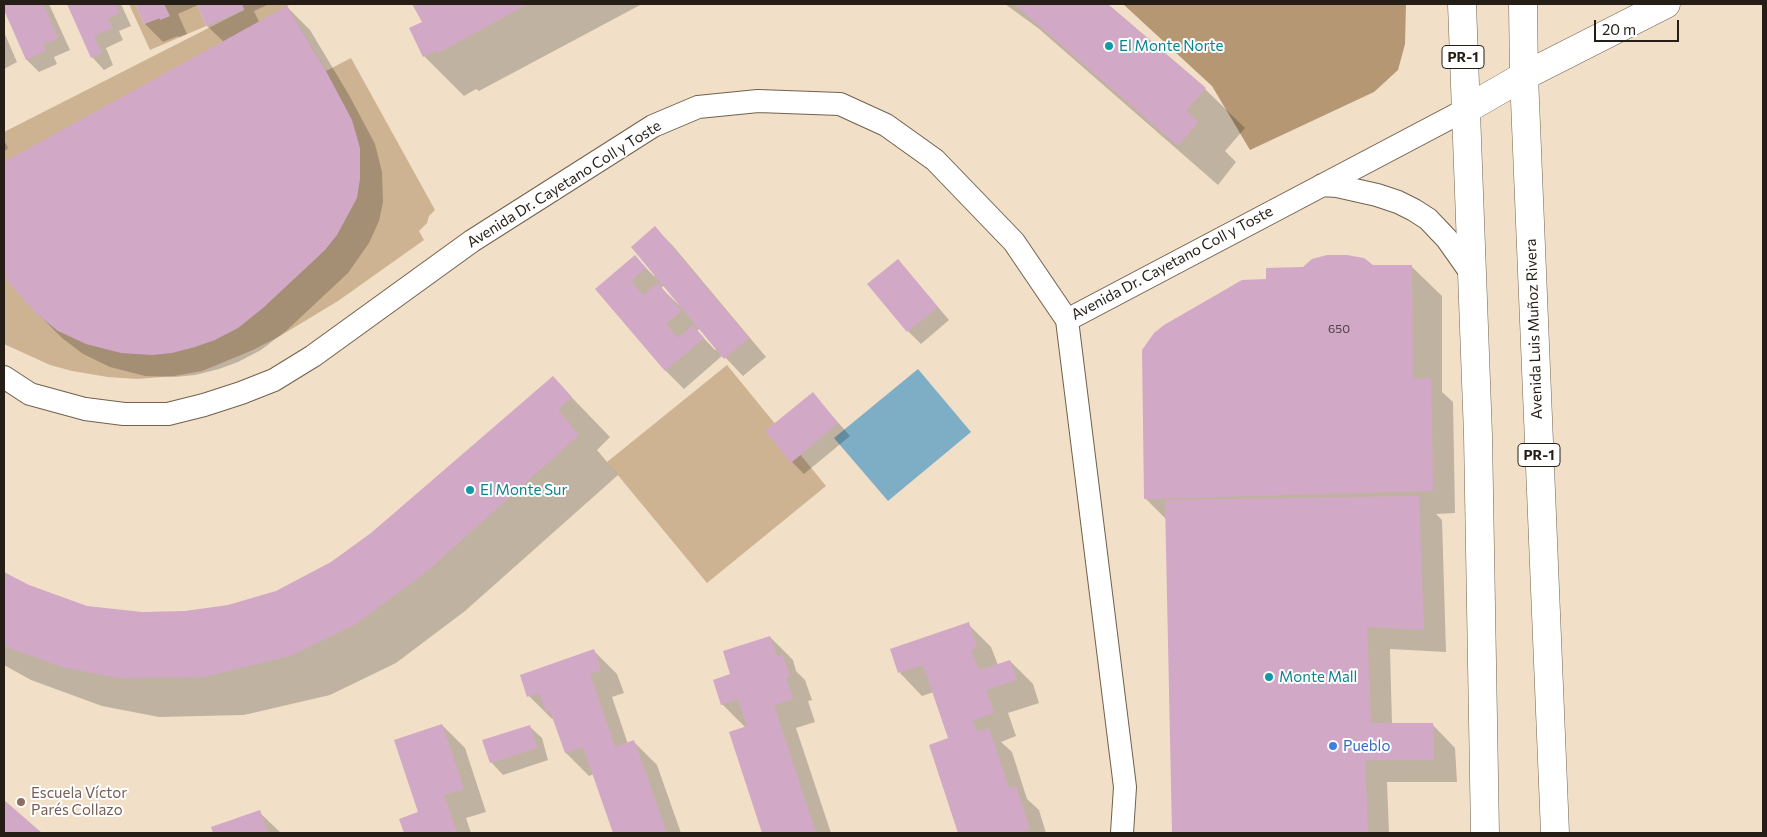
<!DOCTYPE html>
<html>
<head>
<meta charset="utf-8">
<style>
  body { margin:0 }
  #map { position:relative; width:1767px; height:837px; overflow:hidden; background:#f1dfc8; font-family:Commissioner,sans-serif }
  canvas { display:block }
  .frame { position:absolute; inset:0; border:5px solid #251e16; pointer-events:none }
  .scale { position:absolute; left:1594px; top:20px; width:85px; height:22px; box-sizing:border-box; border:2px solid #251e16; border-top:0; padding-left:6px; font-size:15px; line-height:18px; white-space:nowrap; color:#251e16; -webkit-text-stroke:4px #fff; paint-order:stroke }
</style>
</head>
<body>
<div id="map">
<canvas width="1767" height="837"></canvas>
<div class="frame"></div>
<div class="scale">20 m</div>
</div>
<script>
const context = document.querySelector('canvas').getContext('2d');
context.lineJoin = 'round';
function fillPath(path, color) { context.fillStyle = color; context.fill(path, 'evenodd'); }
const poly = rows => new Path2D(rows.map(r => 'M' + r).join(''));
function trace(path, color, width, dash) { context.strokeStyle = color; context.lineWidth = width; context.lineCap = dash ? 'butt' : 'round'; context.setLineDash(dash || []); context.stroke(path); }
function label(font, color, halo, rows, align = 'center') {
  context.font = font + ' Commissioner,sans-serif'; context.lineWidth = 4; context.setLineDash([]); context.textBaseline = 'middle'; context.strokeStyle = halo; context.fillStyle = color; for (const [text, x, y, turn = 0] of rows) {
    context.save(); context.translate(x, y); context.rotate((+turn || 0) * Math.PI / 180); context.textAlign = isNaN(turn) ? turn : align; if (halo) context.strokeText(text, 0, 0); context.fillText(text, 0, 0); context.restore();
  }
}
fillPath(poly([
  [129,4,135,4,144,24,160,18,160,19,169,16,164,4,197,4,206,26,150,50],
  [242,4,291,4,287,6,326,71,351,58,435,210,429,216,427,223,419,231,424,240,338,301,280,336,253,350,202,371,174,376,137,379,108,377,72,371,50,365,4,344,4,132,244,10],
  [727,365,826,486,707,583,607,462]
]), '#ceb392');
fillPath(poly([
  [1123,4,1406,4,1405,44,1398,70,1374,92,1250,150,1212,86]
]), '#b59873');
fillPath(poly([
  [918,369,971,432,888,501,834,438]
]), '#7eaec6');
fillPath(poly([
  [4,4,49,4,70,50,54,57,57,64,39,72,27,60,4,7],
  [68,4,121,4,131,26,119,31,123,40,106,48,113,65,104,70,92,57],
  [136,4,269,4,254,11,259,22,287,7,310,30,349,95,375,144,382,172,383,202,379,221,369,243,348,273,286,331,261,350,238,362,219,369,195,375,175,377,145,376,110,367,83,354,62,338,38,314,9,282,4,272,4,163,224,42,207,26,198,5,178,14,187,34,179,37,178,36,163,42,145,24],
  [414,4,642,4,479,91,476,89,464,96,424,56,423,22],
  [1005,4,1106,4,1205,89,1245,128,1225,151,1236,162,1218,185,1038,28],
  [4,32,17,62,4,69],
  [4,140,8,148,4,152],
  [655,228,673,246,766,357,743,376,723,355,684,389,666,371,596,289,635,257,654,276,656,275],
  [665,285,680,304,679,305,661,288],
  [700,328,717,349,715,350,697,331],
  [898,260,949,320,921,344,908,331,869,284],
  [1411,266,1442,296,1442,392,1453,402,1455,513,1436,514,1442,520,1446,652,1390,649,1392,724,1432,724,1455,748,1457,782,1387,782,1389,833,1174,833,1166,519,1145,498,1265,281,1373,267],
  [553,378,610,437,597,450,618,475,465,611,396,663,330,695,244,715,159,717,102,706,31,680,4,665,4,573,28,587,86,607,142,613,186,613,228,606,276,592,331,563,371,534],
  [813,394,850,436,804,474,792,462],
  [968,624,991,647,998,665,1010,661,1033,684,1039,703,1008,713,1016,736,1001,742,1012,752,1027,799,1039,810,1046,833,960,833,930,746,950,739,934,692,922,696,900,673],
  [770,637,793,660,796,671,805,680,812,700,808,701,815,722,796,728,831,833,764,833,731,733,746,728,722,704,731,675],
  [594,651,617,674,624,693,612,697,628,744,634,742,657,765,681,833,615,833,594,774,589,776,566,753,554,718,552,719,529,696],
  [442,725,465,748,486,812,466,818,471,833,405,833,400,819,420,813],
  [529,726,542,738,548,760,503,775,491,762],
  [4,802,40,833,4,833],
  [259,812,281,833,215,833,213,828]
]), '#0003');
fillPath(poly([
  [4,4,43,4,58,38,43,45,46,51,26,60,4,10],
  [67,4,115,4,120,13,108,18,112,28,94,36,102,53,91,58],
  [135,4,164,4,170,16,160,20,160,18,144,24],
  [197,4,242,4,244,10,206,26],
  [412,4,528,4,438,53,437,50,423,57,409,28,422,22],
  [1014,4,1108,4,1206,88,1186,111,1198,122,1178,146],
  [287,6,326,71,352,120,360,148,360,179,357,198,337,235,325,250,263,308,238,328,215,340,195,347,172,353,152,355,121,353,86,344,58,331,38,315,8,282,4,275,4,162],
  [655,226,749,338,724,359,631,247],
  [635,255,646,268,631,281,643,295,658,283,681,311,666,324,678,338,693,325,704,338,665,371,595,289],
  [1327,255,1347,255,1364,258,1373,265,1412,265,1413,379,1431,378,1433,491,1144,499,1142,350,1154,333,1164,325,1242,280,1266,279,1266,268,1303,267,1312,259],
  [898,259,938,307,907,332,867,284],
  [553,376,572,397,558,410,579,435,426,572,356,624,290,656,204,677,118,678,62,667,4,646,4,572,29,585,87,606,142,612,185,611,228,605,276,591,331,562,371,533],
  [813,392,838,423,791,463,765,431],
  [1419,496,1424,630,1367,627,1371,723,1433,723,1434,760,1365,760,1368,833,1172,833,1165,500],
  [969,622,977,648,971,650,979,670,1010,660,1017,680,986,690,994,713,973,720,977,732,989,728,1009,788,1016,786,1030,829,1018,833,958,833,929,745,948,738,923,665,898,673,890,649],
  [770,636,777,657,783,655,790,677,786,678,793,699,774,705,816,833,762,833,729,732,747,726,738,699,721,705,713,680,730,674,723,651],
  [594,649,601,670,590,674,615,747,634,740,667,833,613,833,583,747,565,753,550,711,546,712,539,693,527,697,520,675],
  [442,724,464,789,444,795,457,833,404,833,399,819,418,812,394,740],
  [530,725,537,748,490,763,482,740],
  [4,800,42,833,4,833],
  [260,810,268,833,213,833,211,827]
]), '#d1a8c6');
const street = poly([
  [1322,185,1337,186,1377,195,1398,202,1414,210,1428,219,1447,239,1471,273],
  [1067,320,1465,110],
  [4,377,30,394,85,409,124,414,168,414,204,405,241,393,274,380,313,356,472,241,653,126,698,107,758,101,840,104,886,125,935,160,1014,242,1067,320,1125,787,1122,833]
]);
const secondary = poly([
  [1465,110,1524,76,1666,4]
]);
const primary = poly([
  [1462,4,1478,435,1485,833],
  [1523,4,1524,76,1555,833]
]);
trace(street, '#71614d', 24);
trace(secondary, '#71614d', 29);
trace(primary, '#71614d', 29);
trace(street, '#fff', 22);
trace(secondary, '#fff', 28);
trace(primary, '#fff', 28);
for (const [x, y, r, color] of [
  [1109,46,5,"#0f9aa8"],
  [470,490,5,"#0f9aa8"],
  [1269,677,5,"#0f9aa8"],
  [1333,746,5,"#3f7fe0"],
  [21,802,5,"#8d6e63"]
]) { const dot = new Path2D(); dot.arc(x, y, r, 0, 2 * Math.PI); context.fillStyle = color; context.fill(dot); trace(dot, '#fff', 2); }
label('12px', '#504042', null, [
  ["650",1339,329]
]);
for (const [x, y, w] of [
  [1463,57,42],
  [1539,455,42]
]) { const box = new Path2D(); box.roundRect(x - w / 2, y - 11.5, w, 23, 4); context.fillStyle = '#fff'; context.fill(box); trace(box, '#251e16', 1); }
label('bold 14px', '#251e16', null, [
  ["PR-1",1463,57],
  ["PR-1",1539,455]
]);
label('15px', '#0d838f', '#fff', [
  ["El Monte Norte",1119,46],
  ["El Monte Sur",480,490],
  ["Monte Mall",1279,677]
], 'left');
label('15px', '#251e16', '#fff', [
  ["Avenida Dr. Cayetano Coll y Toste",564,184,-32],
  ["Avenida Dr. Cayetano Coll y Toste",1172,263,-28],
  ["Avenida Luis Muñoz Rivera",1534,329,-92]
]);
label('15px', '#366cbe', '#fff', [
  ["Pueblo",1343,746]
], 'left');
label('15px', '#785e54', '#fff', [
  ["Escuela Víctor",31,793],
  ["Parés Collazo",31,810]
], 'left');
</script>
</body>
</html>
